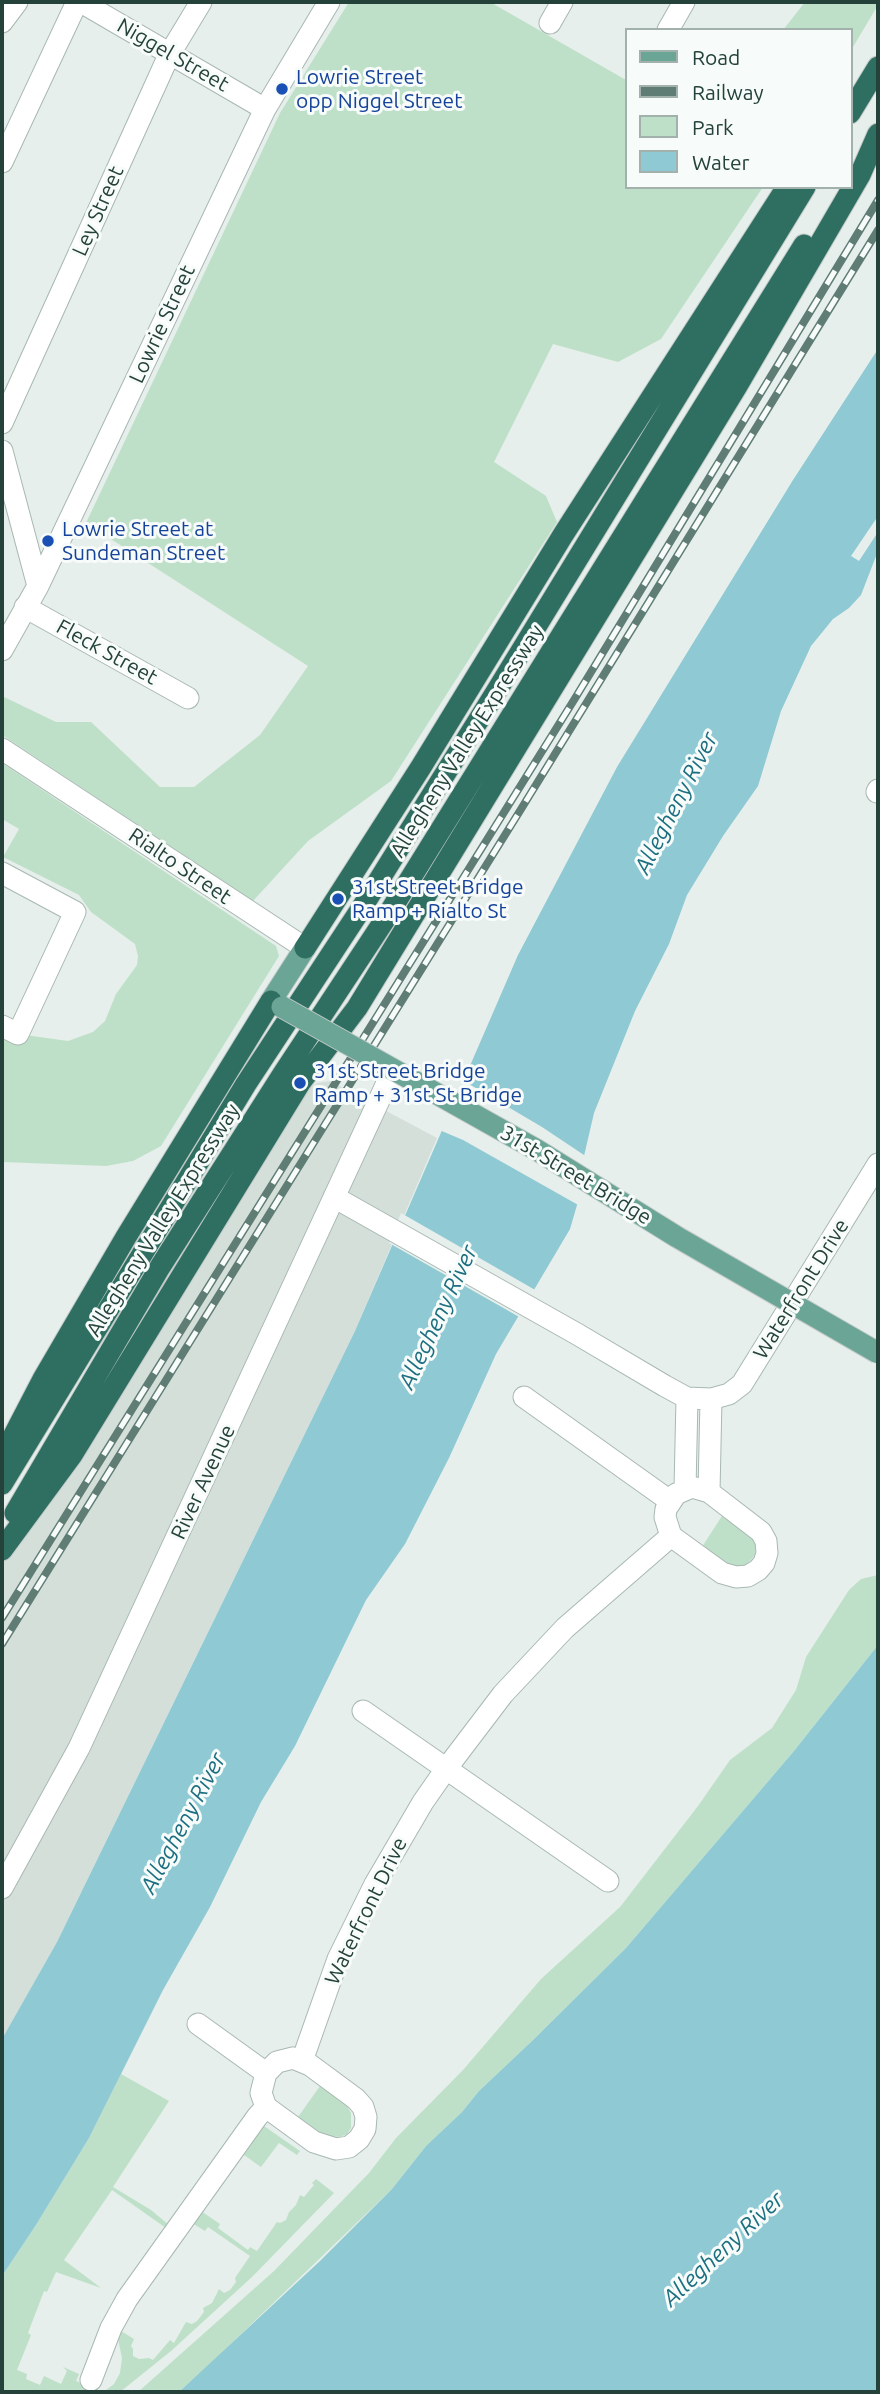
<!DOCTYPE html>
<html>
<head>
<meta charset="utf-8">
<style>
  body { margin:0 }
  #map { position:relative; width:880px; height:2394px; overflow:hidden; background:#e6efeb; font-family:Ubuntu,sans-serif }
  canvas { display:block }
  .frame { position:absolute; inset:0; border:4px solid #24423a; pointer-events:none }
  .legend { position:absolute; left:625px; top:28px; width:228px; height:161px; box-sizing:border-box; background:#f7fbf9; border:2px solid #a3b1ad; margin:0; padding:9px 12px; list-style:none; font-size:21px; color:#24423a }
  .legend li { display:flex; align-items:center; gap:14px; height:35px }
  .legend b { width:35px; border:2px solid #a3b1ad }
</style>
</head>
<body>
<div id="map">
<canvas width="880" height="2394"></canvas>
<div class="frame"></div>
<ul class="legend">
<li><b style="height:9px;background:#6aa596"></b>Road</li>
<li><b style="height:9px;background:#5f7d75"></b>Railway</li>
<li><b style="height:19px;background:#bfe0c8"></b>Park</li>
<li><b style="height:19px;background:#8ec9d4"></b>Water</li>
</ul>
</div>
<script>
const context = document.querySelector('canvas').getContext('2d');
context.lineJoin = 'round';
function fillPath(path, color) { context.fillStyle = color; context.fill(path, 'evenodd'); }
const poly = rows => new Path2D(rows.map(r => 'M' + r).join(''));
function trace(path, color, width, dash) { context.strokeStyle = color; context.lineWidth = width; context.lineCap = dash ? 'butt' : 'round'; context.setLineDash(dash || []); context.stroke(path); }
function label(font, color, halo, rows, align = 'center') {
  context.font = font + ' Ubuntu,sans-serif'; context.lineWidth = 6; context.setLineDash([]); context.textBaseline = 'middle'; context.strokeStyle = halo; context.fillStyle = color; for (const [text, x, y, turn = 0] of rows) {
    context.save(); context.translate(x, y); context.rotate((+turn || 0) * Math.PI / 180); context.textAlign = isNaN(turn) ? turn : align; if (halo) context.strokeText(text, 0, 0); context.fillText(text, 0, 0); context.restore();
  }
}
fillPath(poly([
  [330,1081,437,1138,355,1331,57,1942,2,2039,2,1535,160,1267,185,1282,305,1091,317,1083]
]), '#d4dfda');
fillPath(poly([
  [349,2,490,2,626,80,626,187,763,187,661,339,618,362,553,344,494,462,546,496,557,522,391,781,308,841,253,901,2,735,2,696,56,722,91,722,160,787,194,787,260,735,308,666,86,523,280,113],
  [805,2,878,2,878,5,850,52,850,30,783,30],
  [2,763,276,946,279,956,161,1146,133,1161,106,1166,2,1162,2,1026,18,1034,68,1041,93,1032,105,1021,116,994,137,965,138,956,135,944,91,912,79,895,3,857,19,829,2,819],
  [722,1516,751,1536,755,1542,755,1555,744,1568,728,1566,702,1547],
  [878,1575,878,1645,794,1751,626,1948,532,2041,479,2091,462,2112,426,2146,392,2189,212,2362,179,2392,138,2392,274,2271,369,2173,396,2138,463,2070,541,1979,620,1907,698,1806,730,1760,772,1728,796,1690,806,1657,849,1590,861,1579],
  [121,2074,169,2101,113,2187,151,2210,169,2225,166,2228,112,2190,64,2260,101,2288,56,2272,47,2292,44,2291,28,2333,31,2335,17,2370,27,2374,26,2379,40,2385,44,2376,61,2384,67,2371,63,2367,79,2374,76,2381,100,2391,106,2390,114,2384,120,2373,122,2358,118,2339,121,2331,134,2339,131,2346,133,2349,133,2356,139,2359,149,2358,153,2360,170,2340,174,2343,186,2322,192,2324,197,2321,204,2312,203,2308,212,2303,219,2289,224,2293,230,2290,236,2282,235,2278,250,2256,208,2227,205,2231,192,2223,201,2211,220,2224,218,2228,248,2250,250,2247,257,2251,277,2222,280,2223,286,2220,289,2212,296,2205,300,2195,304,2197,314,2185,312,2183,316,2179,334,2193,252,2277,171,2351,120,2392,2,2392,2,2276,36,2225,89,2138],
  [320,2086,347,2106,351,2113,351,2128,347,2134,340,2137,325,2136,298,2117],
  [264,2126,300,2151,297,2155,279,2143,261,2167,244,2155]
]), '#bfe0c8');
fillPath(poly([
  [878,349,878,551,861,595,849,608,833,619,811,646,781,711,758,786,723,836,687,895,669,944,635,1011,594,1113,584,1156,577,1205,570,1229,496,1354,449,1458,405,1544,366,1600,295,1746,261,1802,210,1907,163,1990,89,2138,36,2225,2,2276,2,2039,57,1942,355,1331,518,955,617,767,793,480],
  [878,1645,878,2392,179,2392,320,2261,392,2189,426,2146,462,2112,479,2091,532,2041,626,1948,794,1751]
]), '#8ec9d4');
fillPath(poly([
  [878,516,878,532,859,561,851,556],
  [459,1078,542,1127,587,1157,580,1206,463,1140,437,1129],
  [401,1213,537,1291,521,1318,389,1243]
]), '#e6efeb');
const minor = poly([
  [81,2,265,109],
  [2,22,17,2],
  [550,23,562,2],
  [668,30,684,2],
  [2,162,77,2],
  [2,423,169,55,201,2],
  [2,451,38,586],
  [25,607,188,698],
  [2,650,38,586,265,109,329,2],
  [2,749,305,948],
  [877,792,878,790],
  [2,873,75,912,18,1034,2,1026],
  [334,1197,577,1334,665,1386,687,1398,711,1399,729,1394,742,1384,878,1164],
  [524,1397,670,1501],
  [692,1487,709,1492,761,1532,766,1541,767,1553,764,1563,758,1570,748,1576,736,1577,722,1573,671,1536,665,1517,666,1509,676,1494,692,1487],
  [685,1489,687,1398],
  [709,1492,711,1399],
  [363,1711,608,1881],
  [2,1888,79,1748,393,1070],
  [198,2024,266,2073],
  [293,2058,310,2065,356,2099,363,2107,366,2117,365,2129,359,2139,349,2147,336,2149,314,2142,266,2107,261,2093,266,2073,277,2062,293,2058],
  [302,2061,338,1959,375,1884,423,1802,446,1769,503,1694,565,1628,671,1536],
  [91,2380,111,2328,127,2299,257,2117,266,2107]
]);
const major = poly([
  [282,1007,271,1001,305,948]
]);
const highway = poly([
  [850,113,878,67],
  [305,948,421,767,563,535,787,187],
  [2,1458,43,1379,126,1237,271,1001],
  [2,1484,246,1084,361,909,496,692,805,187],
  [15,1513,160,1267,283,1074,384,921,804,245],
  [2,1550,72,1455,300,1083,357,1008,737,386,860,175,878,134]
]);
trace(minor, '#a8b8b2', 23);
trace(major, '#c2cac8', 23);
trace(highway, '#c2cac8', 23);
trace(minor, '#fff', 21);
trace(major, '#6aa596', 21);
trace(highway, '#2f6f62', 21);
const rail = poly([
  [2,1618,574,700,878,200],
  [2,1644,518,814,878,230]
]);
trace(rail, '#5f7d75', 8);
trace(rail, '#f7fbf9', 5, [16]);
const majorBridge = poly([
  [282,1007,537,1150,677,1237,878,1353]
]);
trace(majorBridge, '#c2cac8', 23, []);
trace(majorBridge, '#6aa596', 21);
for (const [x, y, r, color] of [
  [282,89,7,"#1a4fb4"],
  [48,541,7,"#1a4fb4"],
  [338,899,7,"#1a4fb4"],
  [300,1083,7,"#1a4fb4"]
]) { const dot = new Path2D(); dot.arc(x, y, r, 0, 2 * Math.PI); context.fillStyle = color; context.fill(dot); trace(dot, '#f7fbf9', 2.5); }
label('21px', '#24423a', '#f7fbf9', [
  ["Niggel Street",173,55,30],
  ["Ley Street",98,211,-66],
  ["Lowrie Street",162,324,-65],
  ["Fleck Street",107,652,29],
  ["Allegheny Valley Expressway",467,741,-58],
  ["Rialto Street",180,866,34],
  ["31st Street Bridge",576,1175,31],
  ["Allegheny Valley Expressway",163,1220,-58],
  ["Waterfront Drive",801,1289,-58],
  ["River Avenue",203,1482,-65],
  ["Waterfront Drive",366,1911,-64]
]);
label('21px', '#164399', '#f7fbf9', [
  ["Lowrie Street",296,77],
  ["opp Niggel Street",296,101],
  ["Lowrie Street at",62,529],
  ["Sundeman Street",62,553],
  ["31st Street Bridge",352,887],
  ["Ramp + Rialto St",352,911],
  ["31st Street Bridge",314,1071],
  ["Ramp + 31st St Bridge",314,1095]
], 'left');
label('italic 23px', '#1c6f80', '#f7fbf9', [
  ["Allegheny River",676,803,-63],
  ["Allegheny River",438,1317,-65],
  ["Allegheny River",183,1823,-62],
  ["Allegheny River",723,2249,-43]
]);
</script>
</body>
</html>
